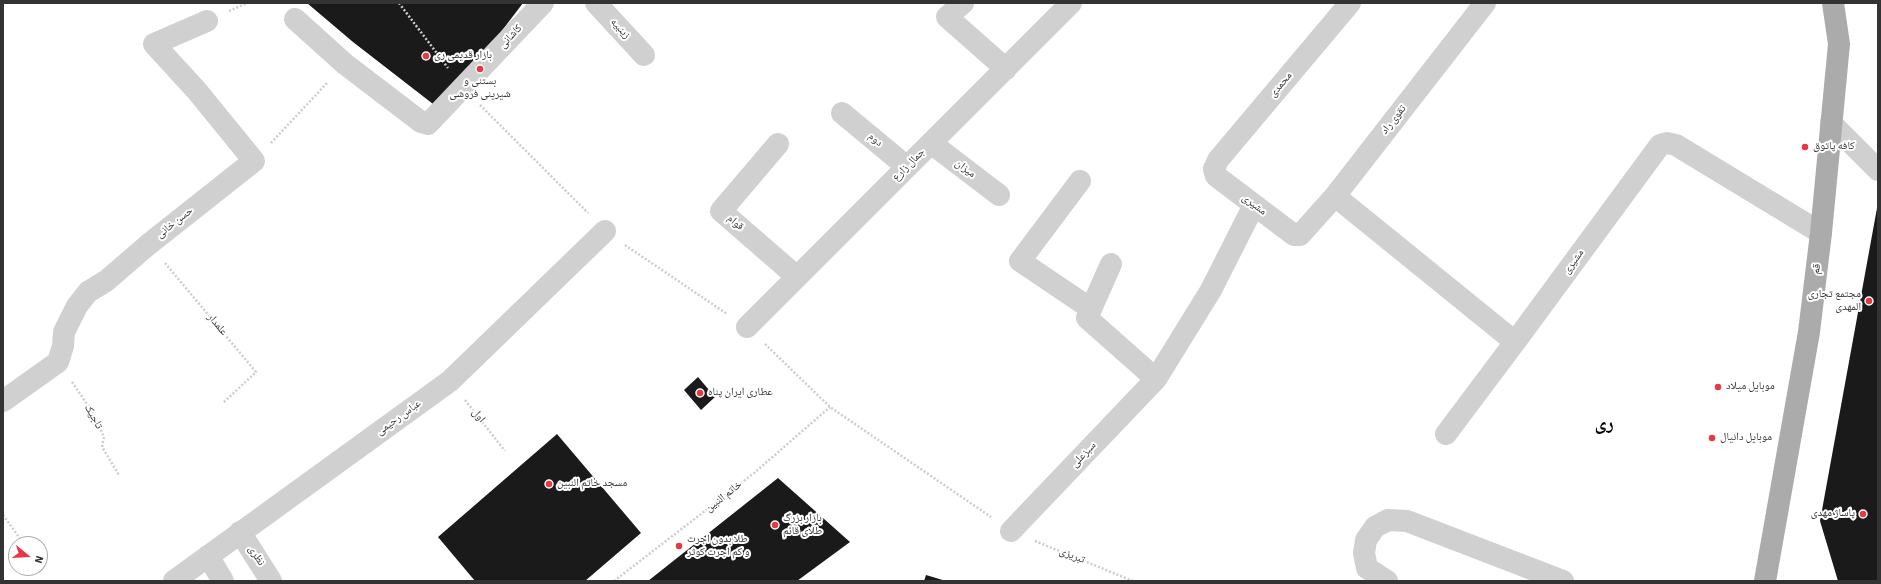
<!DOCTYPE html>
<html>
<head>
<meta charset="utf-8">
<style>
  body { margin:0 }
  #map { position:relative; width:1881px; height:584px; overflow:hidden; background:#fff; font-family:"Source Sans 3",sans-serif }
  canvas { display:block }
  .frame { position:absolute; inset:0; border:4px solid #333; pointer-events:none }
  .north { position:absolute; left:8px; top:536px; width:40px; height:40px; box-sizing:border-box; background:#fff; border:1px solid #adadad; border-radius:50%; rotate:108deg; font-size:11px; font-weight:700; line-height:16px; text-align:center; color:#333 }
  .north::after { content:''; display:block; margin:auto; width:14px; height:18px; background:#e63946; clip-path:polygon(50% 0,100% 100%,50% 72%,0 100%) }
</style>
</head>
<body>
<div id="map">
<canvas width="1881" height="584"></canvas>
<div class="frame"></div>
<div class="north">N</div>
</div>
<script>
const context = document.querySelector('canvas').getContext('2d');
context.lineJoin = 'round';
function fillPath(path, color) { context.fillStyle = color; context.fill(path, 'evenodd'); }
const poly = rows => new Path2D(rows.map(r => 'M' + r).join(''));
function trace(path, color, width, dash) { context.strokeStyle = color; context.lineWidth = width; context.lineCap = dash ? 'butt' : 'round'; context.setLineDash(dash || []); context.stroke(path); }
function label(font, color, halo, rows, align = 'center') {
  context.font = font + ' "Source Sans 3","Noto Naskh Arabic",sans-serif'; context.lineWidth = 4; context.setLineDash([]); context.textBaseline = 'middle'; context.strokeStyle = halo; context.fillStyle = color; for (const [text, x, y, turn = 0] of rows) {
    context.save(); context.translate(x, y); context.rotate((+turn || 0) * Math.PI / 180); context.textAlign = isNaN(turn) ? turn : align; if (halo) context.strokeText(text, 0, 0); context.fillText(text, 0, 0); context.restore();
  }
}
fillPath(poly([
  [307,3,523,3,472,70,433,104,353,42],
  [1877,208,1878,581,1838,581,1820,521],
  [698,377,715,397,701,410,684,390],
  [557,434,641,533,585,581,475,581,438,537],
  [778,478,850,542,797,581,648,581],
  [926,575,946,581,924,581]
]), '#1a1a1a');
trace(poly([
  [399,3,448,68],
  [229,11,247,3],
  [480,105,588,213],
  [271,143,328,82],
  [625,245,727,314],
  [165,263,256,372,223,403],
  [765,344,830,407,991,517],
  [72,382,93,413,104,437,102,447,119,475],
  [465,400,505,451],
  [3,515,21,540],
  [1035,541,1133,581],
  [614,581,753,474,830,407]
]), '#cdcdcd', 2.5, [2, 2]);
trace(poly([
  [596,3,644,55],
  [963,3,947,17,1006,69],
  [1350,3,1218,160,1214,169,1216,176,1294,235,1300,235,1335,196,1485,3],
  [295,19,345,64,421,122,428,124,543,3],
  [842,113,907,167],
  [1831,123,1878,170],
  [931,143,999,195],
  [778,144,721,211,797,277],
  [1080,181,1020,261,1091,309],
  [1335,196,1515,342,1660,145,1667,143,1676,145,1821,233],
  [1111,264,1087,318,1156,379],
  [747,327,1071,3],
  [3,401,58,362,63,346,64,332,77,306,88,292,106,281,149,244,254,161,197,91,154,44,207,21],
  [1446,434,1515,342],
  [1011,531,1156,379,1211,290,1254,205],
  [240,532,271,581],
  [208,556,223,581],
  [174,581,450,381,605,231],
  [1387,581,1367,568,1364,553,1366,540,1375,527,1388,520,1407,521,1563,581]
]), '#d0d0d0', 22);
trace(poly([
  [1765,581,1809,332,1821,233,1839,44,1833,3]
]), '#ababab', 22);
for (const [x, y, r, color] of [
  [426,56,4,"#e63946"],
  [480,69,4,"#e63946"],
  [1805,147,4,"#e63946"],
  [1869,301,4,"#e63946"],
  [1718,387,4,"#e63946"],
  [700,393,4,"#e63946"],
  [1712,438,4,"#e63946"],
  [549,484,4,"#e63946"],
  [1863,514,4,"#e63946"],
  [775,525,4,"#e63946"],
  [679,546,4,"#e63946"]
]) { const dot = new Path2D(); dot.arc(x, y, r, 0, 2 * Math.PI); context.fillStyle = color; context.fill(dot); trace(dot, '#fff', 1.5); }
label('11px', '#333', '#fff', [
  ["زینبیه",620,29,47],
  ["کاشانی",511,37,-47],
  ["محمدی",1281,85,-50],
  ["تقوی راد",1394,120,-52],
  ["دوم",875,140,40],
  ["جمال زارع",909,165,-45],
  ["میزان",965,169,37],
  ["مشیری",1254,205,37],
  ["حسن خانی",175,223,-38],
  ["قوام",735,223,41],
  ["مشیری",1574,262,-54],
  ["قم",1817,269,-83],
  ["علمدار",217,325,50],
  ["اول",478,416,51],
  ["تاجیک",93,417,61],
  ["عباس رحیمی",399,418,-36],
  ["سبزعلی",1084,455,-46],
  ["خاتم النبین",724,497,-38],
  ["نظری",256,556,58],
  ["تبریزی",1072,556,22]
]);
label('11px', '#333', '#fff', [
  ["بازار قدیمی ری",434,56],
  ["بستنی و",480,82,"center"],
  ["شیرینی فروشی",480,95,"center"],
  ["کافه پاتوق",1813,147],
  ["مجتمع تجاری",1861,295,"right"],
  ["المهدی",1861,308,"right"],
  ["موبایل میلاد",1726,387],
  ["عطاری ایران پناه",708,393],
  ["موبایل دانیال",1720,438],
  ["مسجد خاتم النبین",557,484],
  ["پاساژ مهدی",1855,514,"right"],
  ["بازار بزرگ",783,519],
  ["طلای قائم",783,532],
  ["طلا بدون اجرت",687,540],
  ["و كم اجرت كوثر",687,553]
], 'left');
label('bold 19px', '#000', '#fff', [
  ["ری",1604,425]
]);
</script>
</body>
</html>
